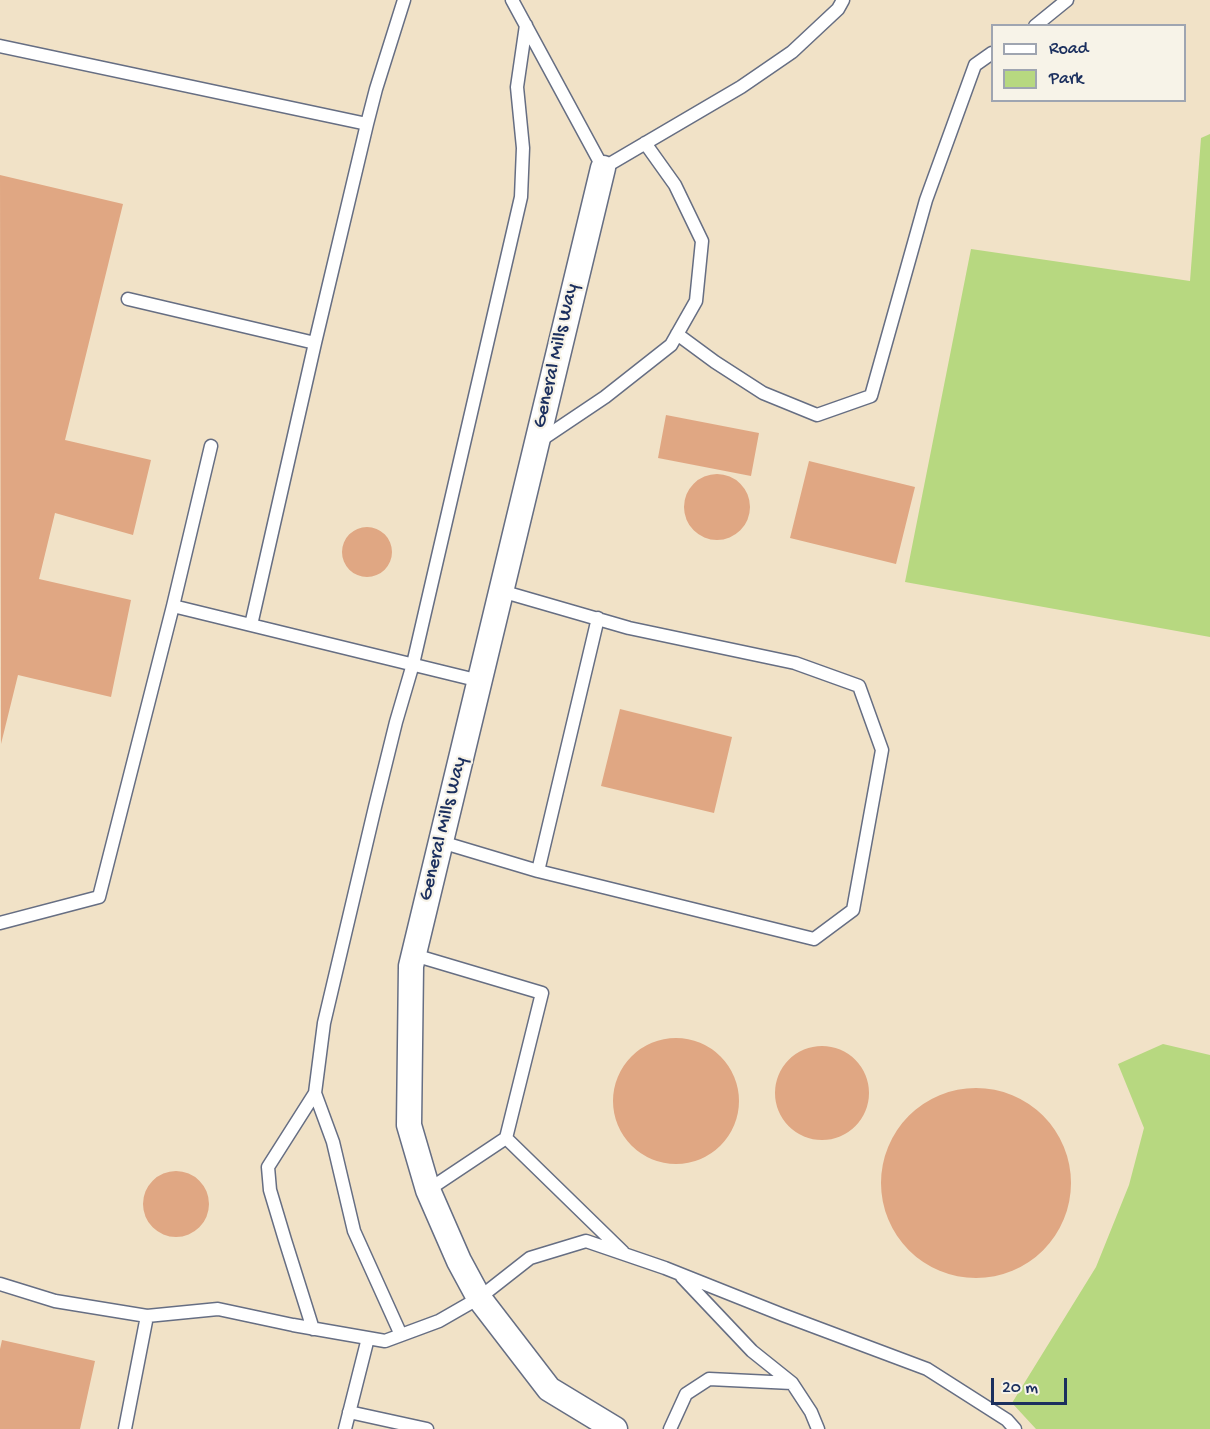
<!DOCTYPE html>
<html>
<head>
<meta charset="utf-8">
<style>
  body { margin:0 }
  #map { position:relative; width:1210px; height:1429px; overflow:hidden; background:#f1e2c7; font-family:"Gochi Hand",sans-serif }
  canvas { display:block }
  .legend { position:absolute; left:991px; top:24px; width:195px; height:78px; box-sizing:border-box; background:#f7f3e8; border:2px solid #9fa5b1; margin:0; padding:8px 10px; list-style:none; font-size:18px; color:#1b2f5e }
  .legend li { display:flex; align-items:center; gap:12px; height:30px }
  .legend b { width:30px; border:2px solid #9fa5b1 }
  .scale { position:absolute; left:991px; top:1378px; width:76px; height:27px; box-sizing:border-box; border:3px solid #1b2f5e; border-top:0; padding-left:8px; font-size:18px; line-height:21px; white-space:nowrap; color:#1b2f5e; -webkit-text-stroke:4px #f7f3e8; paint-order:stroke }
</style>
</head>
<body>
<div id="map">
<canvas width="1210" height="1429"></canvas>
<ul class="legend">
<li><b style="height:8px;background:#fff"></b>Road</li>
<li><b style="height:16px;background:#b7d880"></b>Park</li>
</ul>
<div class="scale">20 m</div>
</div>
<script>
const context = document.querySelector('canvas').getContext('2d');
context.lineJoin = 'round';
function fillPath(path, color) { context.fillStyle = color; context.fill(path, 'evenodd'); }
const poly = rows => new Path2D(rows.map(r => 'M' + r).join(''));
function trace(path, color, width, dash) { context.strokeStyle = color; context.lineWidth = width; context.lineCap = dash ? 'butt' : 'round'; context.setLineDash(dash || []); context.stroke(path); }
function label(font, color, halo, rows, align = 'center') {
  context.font = font + ' "Gochi Hand",sans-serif'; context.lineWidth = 4.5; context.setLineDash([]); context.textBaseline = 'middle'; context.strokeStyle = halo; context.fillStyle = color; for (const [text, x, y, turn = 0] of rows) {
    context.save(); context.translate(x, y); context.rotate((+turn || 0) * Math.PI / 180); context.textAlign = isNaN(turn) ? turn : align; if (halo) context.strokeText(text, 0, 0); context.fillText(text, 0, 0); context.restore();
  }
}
fillPath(poly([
  [1210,134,1210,637,905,582,971,249,1190,281,1201,138],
  [1163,1044,1210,1055,1210,1429,1036,1429,1012,1403,1096,1267,1129,1185,1144,1128,1118,1064]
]), '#b7d880');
fillPath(poly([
  [0,175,123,204,65,440,151,460,133,535,55,513,39,579,131,600,111,697,18,675,1,744],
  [666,415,759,433,751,476,658,458],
  [809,461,915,487,896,564,790,538],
  '684 507a33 33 0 1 1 66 0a33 33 0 1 1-66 0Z',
  '342 552a25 25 0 1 1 50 0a25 25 0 1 1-50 0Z',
  [620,709,732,737,714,813,601,786],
  '613 1101a63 63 0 1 1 126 0a63 63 0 1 1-126 0Z',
  '775 1093a47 47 0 1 1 94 0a47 47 0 1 1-94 0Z',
  '881 1183a95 95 0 1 1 190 0a95 95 0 1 1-190 0Z',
  '143 1204a33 33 0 1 1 66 0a33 33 0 1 1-66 0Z',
  [2,1340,95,1361,80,1429,0,1429,0,1349]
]), '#e0a783');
const lane = poly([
  [512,0,603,168,741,87,792,52,838,9,843,0],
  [1035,26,1067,0],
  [0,46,367,124],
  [128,299,315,343],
  [677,334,715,362,763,393,817,415,871,396,926,200,975,65,992,53],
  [538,442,605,397,671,345,696,301,702,241,675,185,645,143],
  [173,606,480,681],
  [251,625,315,343,367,124,376,89,404,0],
  [441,842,538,871,814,939,853,910,882,750,859,686,795,663,629,628,501,591],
  [538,871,598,618],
  [0,923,99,897,173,606,211,446],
  [414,955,542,993,506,1138],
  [315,1093,333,1142,354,1231,401,1335],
  [428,1190,506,1138,623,1252],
  [682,1277,752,1351,792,1383,811,1412,818,1429],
  [0,1284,55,1301,147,1316],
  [313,1329,285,1240,270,1190,268,1167,315,1093,324,1023,375,807,396,722,413,664,521,197,523,148,517,87,526,25],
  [349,1412,427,1429],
  [125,1429,147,1316,218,1309,293,1325,385,1341,439,1321,479,1298,530,1258,586,1241,665,1268,783,1315,927,1369,1007,1420,1015,1429],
  [345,1429,368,1338],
  [670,1429,686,1394,709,1379,792,1383]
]);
const street = poly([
  [603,168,411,966,409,1125,428,1190,459,1261,479,1298,549,1389,615,1429]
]);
trace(lane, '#666e83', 15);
trace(street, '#666e83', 27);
trace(lane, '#fff', 12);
trace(street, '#fff', 24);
label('20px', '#1b2f5e', '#f7f3e8', [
  ["General Mills Way",557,356,-77],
  ["General Mills Way",444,829,-76]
]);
</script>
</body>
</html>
